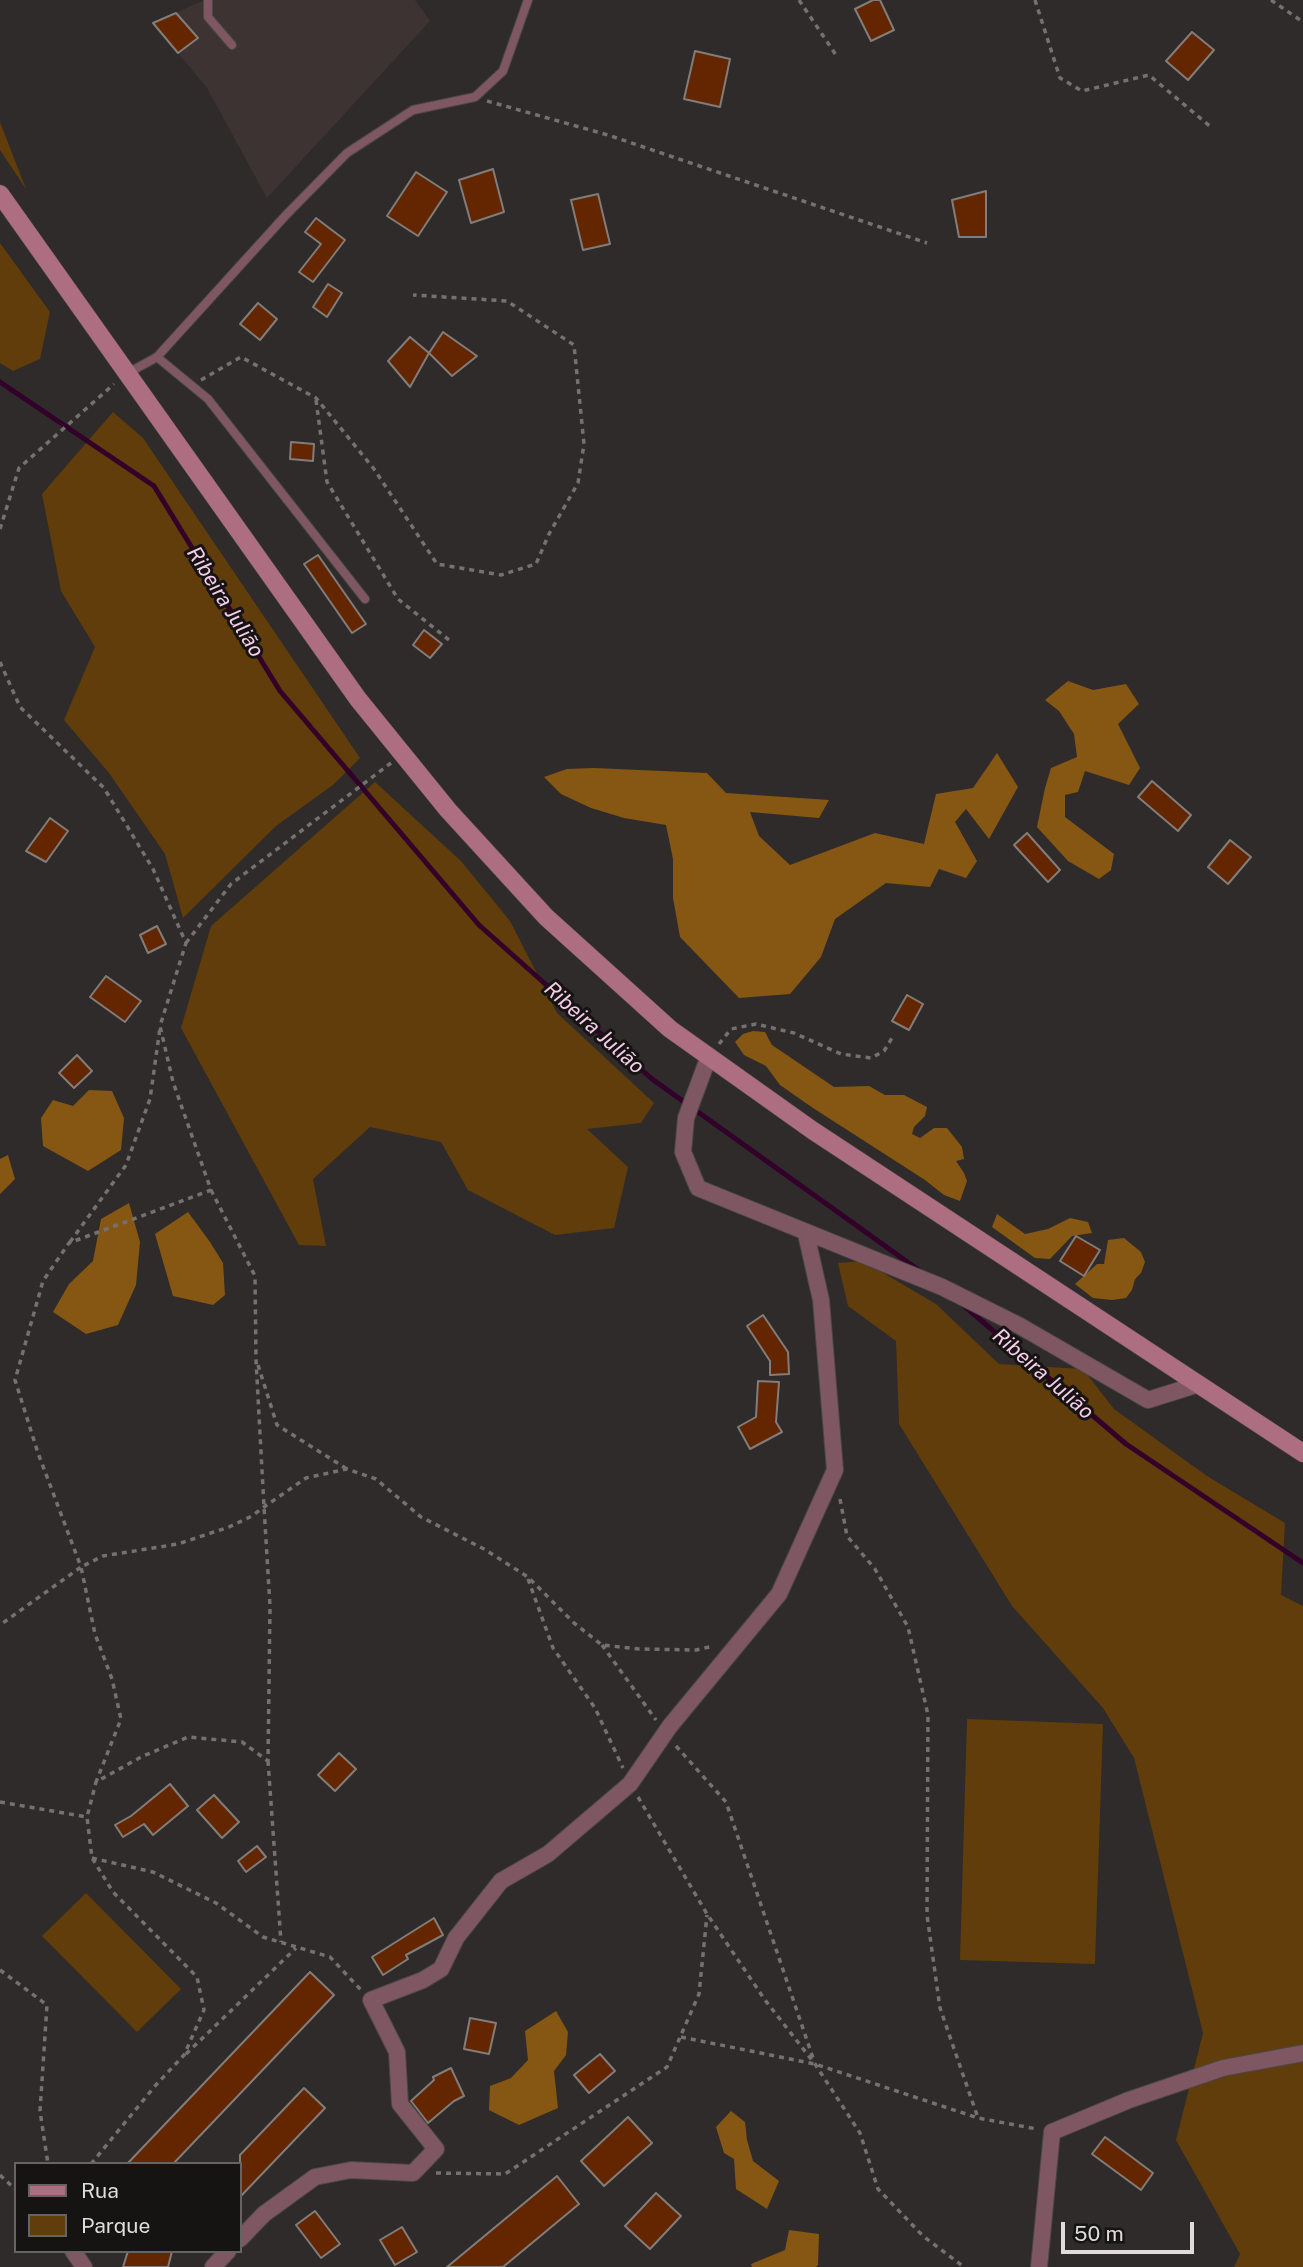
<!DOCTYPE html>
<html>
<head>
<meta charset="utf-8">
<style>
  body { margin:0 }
  #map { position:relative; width:1303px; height:2267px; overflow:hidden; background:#2e2b2a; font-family:"Public Sans",sans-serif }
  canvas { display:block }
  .legend { position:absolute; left:14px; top:2162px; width:228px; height:91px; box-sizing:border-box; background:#151413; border:2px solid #656463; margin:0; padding:9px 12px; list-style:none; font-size:21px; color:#dedcdc }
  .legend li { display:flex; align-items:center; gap:14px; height:35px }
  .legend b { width:35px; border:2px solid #656463 }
  .scale { position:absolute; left:1061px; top:2222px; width:133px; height:32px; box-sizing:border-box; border:4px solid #dedcdc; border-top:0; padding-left:9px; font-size:21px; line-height:24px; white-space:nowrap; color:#dedcdc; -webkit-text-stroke:5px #151413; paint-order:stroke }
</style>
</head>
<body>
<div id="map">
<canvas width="1303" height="2267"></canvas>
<ul class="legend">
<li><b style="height:9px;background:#ae6e81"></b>Rua</li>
<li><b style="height:19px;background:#603d0a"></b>Parque</li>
</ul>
<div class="scale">50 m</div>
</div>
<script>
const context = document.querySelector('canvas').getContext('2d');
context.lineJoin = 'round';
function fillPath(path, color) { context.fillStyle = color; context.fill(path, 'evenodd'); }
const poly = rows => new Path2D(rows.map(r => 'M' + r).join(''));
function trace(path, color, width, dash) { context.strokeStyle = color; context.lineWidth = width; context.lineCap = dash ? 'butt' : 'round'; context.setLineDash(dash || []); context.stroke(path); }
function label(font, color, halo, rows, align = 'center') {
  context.font = font + ' "Public Sans",sans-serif'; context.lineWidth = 6; context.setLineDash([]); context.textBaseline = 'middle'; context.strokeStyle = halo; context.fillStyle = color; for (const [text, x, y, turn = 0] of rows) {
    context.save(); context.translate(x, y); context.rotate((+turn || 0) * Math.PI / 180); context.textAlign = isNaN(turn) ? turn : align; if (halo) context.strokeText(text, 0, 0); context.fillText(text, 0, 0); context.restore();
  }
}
fillPath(poly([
  [204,0,415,0,430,21,267,198,207,88,153,23]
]), '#3d3332');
fillPath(poly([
  [0,122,26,189,0,150],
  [0,243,50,312,40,359,13,371,0,363],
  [113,412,143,438,360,758,333,785,276,826,183,918,165,854,109,773,64,720,95,647,61,591,42,494],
  [375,782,461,861,510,921,557,1013,654,1103,641,1123,587,1129,628,1167,614,1228,555,1235,468,1190,441,1142,370,1127,313,1179,326,1246,299,1245,181,1028,211,926],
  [863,1261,936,1304,999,1364,1083,1369,1114,1409,1207,1476,1285,1523,1281,1595,1303,1606,1303,2267,1234,2267,1240,2254,1176,2140,1203,2033,1134,1758,1103,1708,1012,1606,899,1424,896,1341,848,1306,838,1263],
  [967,1719,1103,1724,1095,1964,960,1960],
  [86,1893,181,1989,137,2032,42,1936]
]), '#603d0a');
fillPath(poly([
  [1068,681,1093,690,1126,684,1139,704,1118,724,1140,768,1129,785,1085,771,1078,792,1065,795,1065,817,1114,854,1111,870,1099,879,1068,861,1037,827,1045,788,1051,768,1077,757,1074,734,1059,711,1045,700],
  [997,753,1018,787,989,839,966,809,955,822,977,861,966,878,939,869,930,887,886,883,835,919,821,957,790,994,739,998,680,937,673,898,673,859,666,825,624,818,591,808,561,794,544,777,567,769,594,768,707,773,726,793,829,800,819,818,750,812,759,836,790,865,875,833,924,844,936,794,973,788],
  [753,1031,765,1032,772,1045,834,1087,869,1086,885,1095,904,1095,927,1107,925,1116,914,1127,912,1134,920,1138,934,1128,947,1128,962,1147,964,1159,956,1161,964,1173,967,1181,960,1201,944,1195,925,1180,813,1108,780,1085,766,1066,744,1055,735,1042,743,1034],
  [89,1090,112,1091,124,1118,121,1150,88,1171,43,1146,41,1118,53,1100,73,1106],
  [8,1155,15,1179,0,1194,0,1159],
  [129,1203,140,1242,136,1285,118,1325,86,1334,53,1312,69,1284,93,1261,101,1219],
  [188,1212,210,1242,223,1263,225,1295,213,1305,173,1296,155,1234],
  [997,1214,1025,1234,1048,1229,1070,1218,1088,1222,1092,1233,1072,1236,1050,1259,1035,1258,992,1227],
  [1124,1238,1141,1252,1145,1262,1141,1273,1135,1279,1132,1290,1126,1298,1112,1300,1093,1298,1075,1284,1097,1264,1104,1264,1108,1240],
  [556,2011,568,2032,566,2055,554,2071,558,2108,519,2125,489,2110,490,2086,511,2078,528,2060,525,2031],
  [731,2111,745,2122,747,2140,753,2161,779,2181,767,2209,736,2189,734,2159,724,2153,716,2127],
  [789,2230,819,2234,818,2265,816,2267,752,2267,751,2264,785,2250]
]), '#865712');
trace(poly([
  [0,382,154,486,280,691,479,925,652,1079,920,1271],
  [963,1305,1126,1444,1303,1563]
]), '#320029', 5);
const building = poly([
  [873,0,880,0,894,30,871,41,855,9,873,0],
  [176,13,198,38,178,53,153,23,176,13],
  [1192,32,1214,50,1188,80,1166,61,1192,32],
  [695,51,730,59,720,107,684,99,695,51],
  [493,169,504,212,471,223,459,180,493,169],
  [416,172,447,192,418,236,387,216,416,172],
  [986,191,986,237,959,237,952,200,986,191],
  [598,194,610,244,583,250,571,200,598,194],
  [316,218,345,240,313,282,299,272,321,244,305,232,316,218],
  [328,284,342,293,327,317,313,307,328,284],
  [258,303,277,319,260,340,240,324,258,303],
  [443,332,477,356,452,376,429,353,443,332],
  [410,337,429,353,410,387,388,361,410,337],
  [291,442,314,444,313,461,290,459,291,442],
  [318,555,366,624,352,633,304,564,318,555],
  [424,630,442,644,430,658,413,645,424,630],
  [1152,781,1191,815,1178,831,1138,797,1152,781],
  [50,818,68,831,46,862,26,851,50,818],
  [1027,833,1060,870,1048,882,1014,845,1027,833],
  [1230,840,1251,857,1228,884,1208,867,1230,840],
  [157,926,166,944,148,953,140,935,157,926],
  [106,976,141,1001,125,1022,90,997,106,976],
  [907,995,923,1004,909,1030,892,1021,907,995],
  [77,1055,92,1071,74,1088,59,1073,77,1055],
  [1076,1236,1100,1250,1084,1276,1060,1261,1076,1236],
  [763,1315,788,1352,789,1374,770,1375,770,1361,747,1326,763,1315],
  [758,1381,779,1382,776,1422,782,1432,750,1449,738,1427,756,1417,758,1381],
  [339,1753,356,1769,335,1791,318,1775,339,1753],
  [170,1784,188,1806,153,1835,144,1824,123,1837,115,1825,131,1816,170,1784],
  [214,1795,239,1822,222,1838,197,1810,214,1795],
  [257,1846,266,1857,246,1872,238,1861,257,1846],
  [434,1918,443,1935,406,1955,408,1959,383,1975,372,1957,434,1918],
  [310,1972,334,1995,173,2164,127,2164,310,1972],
  [470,2018,496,2023,489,2054,464,2049,470,2018],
  [600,2054,615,2071,589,2093,574,2075,600,2054],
  [451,2068,464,2096,454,2101,428,2123,411,2101,434,2080,433,2077,451,2068],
  [304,2088,325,2108,240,2197,240,2155,304,2088],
  [628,2117,652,2143,604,2186,581,2161,628,2117],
  [1105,2137,1153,2173,1141,2190,1092,2154,1105,2137],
  [557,2176,579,2204,503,2267,447,2267,557,2176],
  [656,2193,681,2216,650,2249,625,2226,656,2193],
  [315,2211,340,2244,321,2258,296,2225,315,2211],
  [402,2227,417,2252,395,2265,380,2240,402,2227],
  [128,2251,172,2251,168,2267,123,2267,128,2251]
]);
fillPath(building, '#632600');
trace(building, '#817d7b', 2);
const lane = poly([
  [208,0,208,17,232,45],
  [157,357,208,399,365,599],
  [128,373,157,357,286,215,347,153,413,110,475,97,503,71,528,0]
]);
const street = poly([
  [709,1056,686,1118,683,1152,698,1188,942,1287,1020,1326,1148,1400,1199,1384],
  [240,2239,264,2214,315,2177,351,2170,413,2173,436,2149,400,2104,397,2052,371,2000,423,1980,441,1969,456,1938,501,1881,548,1854,630,1784,670,1726,779,1594,835,1470,821,1300,806,1234],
  [73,2251,84,2267],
  [213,2267,228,2251],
  [1039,2267,1052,2132,1129,2100,1223,2068,1303,2053]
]);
const secondary = poly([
  [0,194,358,699,448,810,546,917,670,1029,812,1130,1303,1453]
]);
trace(lane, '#4a4746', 10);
trace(street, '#4a4746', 18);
trace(secondary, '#4a4746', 19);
trace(poly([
  [799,0,838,58],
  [1035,0,1060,78,1082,91,1149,75,1212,128],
  [1271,0,1303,22],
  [487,101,608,135,927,243],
  [201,380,241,357,316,398,374,469,437,564,501,575,536,564,549,534,578,483,584,444,574,345,507,301,413,295],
  [316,400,327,482,398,599,449,640],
  [0,529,19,468,114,384],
  [0,662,20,707,104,788,153,869,186,943,160,1026,173,1082,211,1190,69,1243,43,1281,15,1380,38,1453,81,1567,0,1625],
  [186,943,231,884,391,763],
  [719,1044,731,1029,756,1024,794,1033,841,1054,871,1058,884,1051,892,1038],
  [211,1190,255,1276,256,1360,264,1507,270,1606,268,1761,242,1742,188,1737,141,1757,96,1782,121,1719,112,1679,95,1634,81,1567,103,1556,178,1544,229,1527,252,1516,264,1507,306,1478,347,1469,376,1479,421,1517,484,1549,528,1577,574,1623,602,1645,639,1649,696,1650,714,1646],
  [70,1242,126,1165,150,1099,160,1028],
  [258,1365,277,1425,347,1469],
  [840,1499,847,1536,875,1569,908,1627,928,1715,927,1915,940,2008,978,2118],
  [528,1579,553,1648,595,1708,623,1768],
  [602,1645,656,1720],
  [676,1746,726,1802,814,2061],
  [268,1761,281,1942],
  [638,1797,707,1914,765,2000,815,2064,860,2133,878,2189,923,2236,964,2267],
  [0,1802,87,1817],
  [92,1858,153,1872,216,1903,263,1937,330,1957,361,1990],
  [0,1970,47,2005,40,2111,48,2164],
  [681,2037,815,2064,978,2118,1037,2129],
  [186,2054,296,1948],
  [91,2164,155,2086,184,2055,204,2010,197,1977,113,1892,92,1858,87,1817,96,1782],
  [436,2173,505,2174,667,2067,699,1994,707,1915],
  [0,2175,16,2190]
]), '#747171', 3.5, [5, 5]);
trace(lane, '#7f5763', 8);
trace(street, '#7f5763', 16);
trace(secondary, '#ae6e81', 18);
label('italic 21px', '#f8cdeb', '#151413', [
  ["Ribeira Julião",225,602,58],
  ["Ribeira Julião",594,1028,42],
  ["Ribeira Julião",1043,1374,41]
]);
</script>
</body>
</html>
